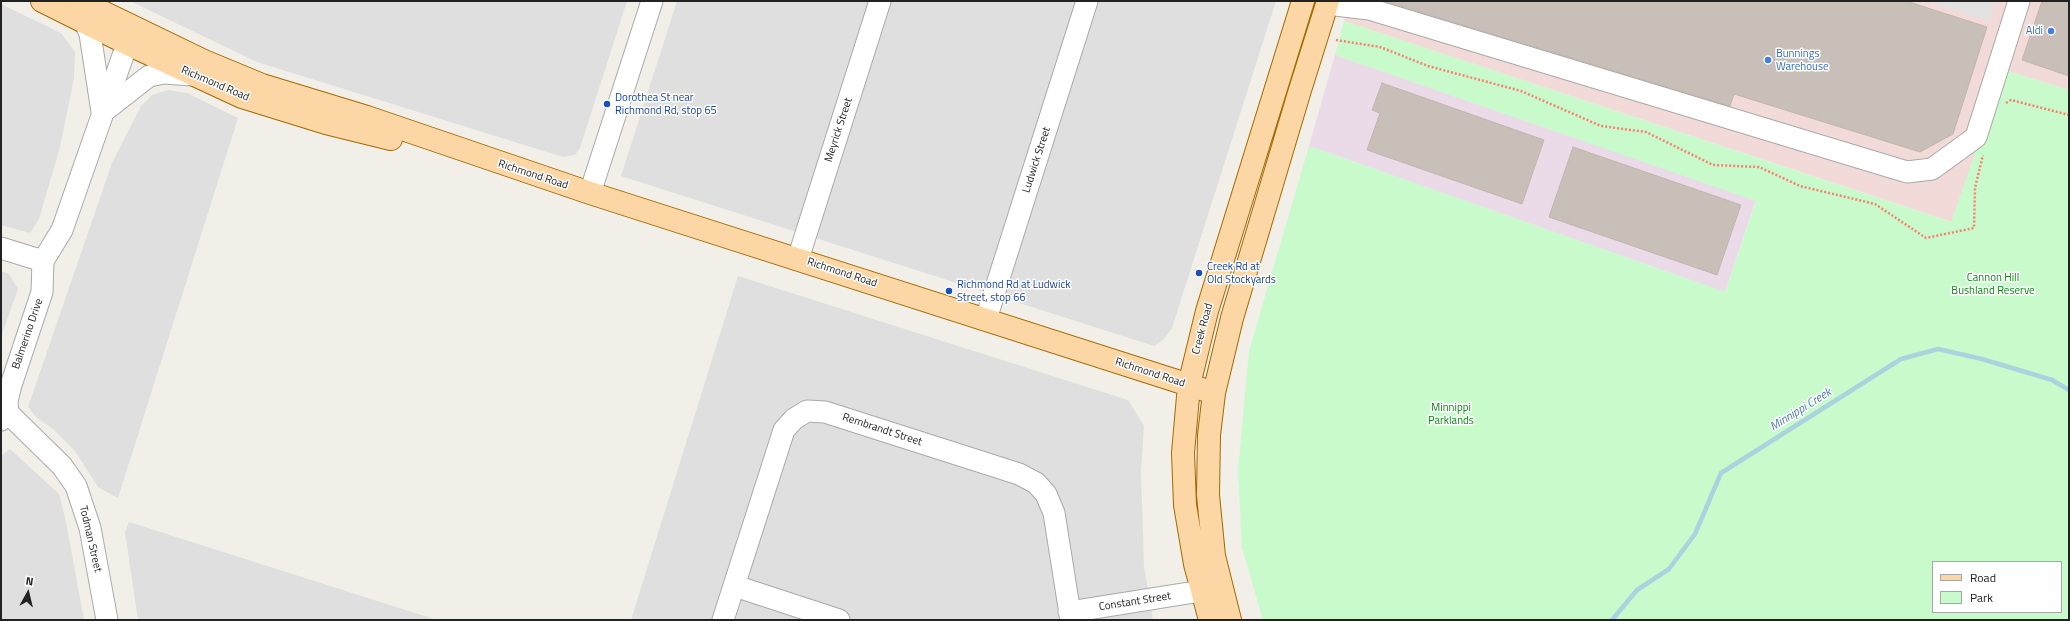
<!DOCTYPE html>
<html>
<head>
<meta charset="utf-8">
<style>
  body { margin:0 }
  #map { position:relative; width:2070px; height:621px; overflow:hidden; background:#f2efe9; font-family:"Titillium Web",sans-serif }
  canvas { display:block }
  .frame { position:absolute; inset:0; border:2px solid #222; pointer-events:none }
  .legend { position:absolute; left:1932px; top:561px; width:130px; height:52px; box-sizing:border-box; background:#fff; border:1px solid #a7a7a7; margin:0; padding:5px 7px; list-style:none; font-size:12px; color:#222 }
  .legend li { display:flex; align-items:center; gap:8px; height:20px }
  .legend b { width:20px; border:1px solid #a7a7a7 }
  .north { position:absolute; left:8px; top:573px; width:40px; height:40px; -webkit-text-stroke:3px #fff; paint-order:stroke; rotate:8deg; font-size:11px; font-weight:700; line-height:16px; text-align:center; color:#222 }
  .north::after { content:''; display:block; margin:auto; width:14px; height:18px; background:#222; clip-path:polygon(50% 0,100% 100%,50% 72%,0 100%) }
</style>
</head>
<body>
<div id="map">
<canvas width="2070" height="621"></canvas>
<div class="frame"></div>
<ul class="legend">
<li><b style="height:5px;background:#fcd6a4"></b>Road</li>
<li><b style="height:11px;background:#c8facc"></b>Park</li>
</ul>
<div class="north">N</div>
</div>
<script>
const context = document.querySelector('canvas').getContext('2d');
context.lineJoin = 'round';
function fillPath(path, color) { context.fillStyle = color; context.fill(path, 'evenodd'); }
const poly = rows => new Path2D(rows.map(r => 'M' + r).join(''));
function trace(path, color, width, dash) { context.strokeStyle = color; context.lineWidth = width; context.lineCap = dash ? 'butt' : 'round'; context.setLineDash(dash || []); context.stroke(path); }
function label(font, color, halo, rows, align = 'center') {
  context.font = font + ' "Titillium Web",sans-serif'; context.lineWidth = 3; context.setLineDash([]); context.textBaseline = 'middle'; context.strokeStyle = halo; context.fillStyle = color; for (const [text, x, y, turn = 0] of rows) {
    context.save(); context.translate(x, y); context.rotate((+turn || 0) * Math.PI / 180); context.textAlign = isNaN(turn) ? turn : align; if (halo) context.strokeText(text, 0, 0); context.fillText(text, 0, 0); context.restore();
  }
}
fillPath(poly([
  [130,1,627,1,580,148,575,155,563,157,257,62],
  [677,1,1276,1,1172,328,1164,339,1154,346,621,176],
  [1,4,61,33,75,52,74,78,60,147,39,219,30,233,1,225],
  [168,90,187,93,238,118,118,498,98,487,75,451,53,429,36,417,28,407,112,163,141,106,152,95],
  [1,271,9,274,18,289,1,337],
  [738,276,1128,400,1144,426,1141,471,1144,566,1153,620,631,620],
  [10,449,59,494,66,522,84,620,1,620,1,456],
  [129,522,437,620,138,620,125,532]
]), '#e0dfdf');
fillPath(poly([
  [1350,1,2069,1,2069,90,2004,70,1952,222,1344,21]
]), '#f2dad9');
fillPath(poly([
  [1335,55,1756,200,1725,292,1309,146]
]), '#ebdbe8');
fillPath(poly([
  [1344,21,1951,222,2004,70,2069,90,2069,620,1263,620,1242,548,1238,471,1249,351,1309,146,1725,292,1756,201,1335,55],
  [1933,562,2061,562,2061,612,1933,612]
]), '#c8facc');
fillPath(poly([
  [1928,1,1994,1,1989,21]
]), '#e2e2e2');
trace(poly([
  [1612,620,1637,590,1669,569,1695,534,1721,473,1901,359,1938,349,1982,359,2052,380,2069,390]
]), '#aad3df', 4.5);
const building = poly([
  [1384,1,1906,1,1987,27,1953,134,1920,152,1734,94,1730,106,1384,1],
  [2042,1,2069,1,2069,76,2022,60,2042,1],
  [1382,83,1544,140,1522,204,1367,150,1380,113,1372,110,1382,83],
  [1573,147,1741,205,1717,275,1549,217,1573,147]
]);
fillPath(building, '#c7bfb8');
trace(building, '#c4b6ab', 1);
const minor = poly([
  [1327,4,1369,9,1907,172,1932,169,1976,137,2019,1],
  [85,22,90,34,102,112],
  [103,112,149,76,164,73,192,75],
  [590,193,652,1],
  [1,248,43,261],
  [798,259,880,1],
  [986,319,1087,1],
  [8,413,62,466,76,486,90,528,107,620],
  [1,420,8,413,7,401,11,385,42,292,43,261,62,230,133,27],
  [735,586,839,620],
  [1069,612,1201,591],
  [723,620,784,430,794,419,807,411,825,412,1019,474,1036,483,1046,494,1054,513,1071,620]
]);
const major = poly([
  [42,1,128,44,242,97,326,123,391,139],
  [80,1,204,61,262,85,367,117,590,193,1214,393],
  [1210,620,1195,564,1185,505,1183,453,1189,385,1207,311,1303,1],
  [1230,620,1214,556,1208,495,1209,435,1214,393,1232,318,1300,90,1328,1]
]);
trace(minor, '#a9a9a9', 23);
trace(major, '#a06b00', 24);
trace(poly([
  [1336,40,1380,47,1428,66,1521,91,1601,126,1646,132,1713,165,1759,167,1800,186,1875,204,1926,238,1974,228,1975,188,1983,155],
  [2006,103,2011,100,2069,115]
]), '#fa8072', 2.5, [2, 2]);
trace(minor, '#fff', 21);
trace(major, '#fcd6a4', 22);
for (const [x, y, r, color] of [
  [2051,31,4,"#3f7fe0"],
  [1768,60,4,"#3f7fe0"],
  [607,104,4,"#1a4fb4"],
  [1199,273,4,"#1a4fb4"],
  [949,291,4,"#1a4fb4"]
]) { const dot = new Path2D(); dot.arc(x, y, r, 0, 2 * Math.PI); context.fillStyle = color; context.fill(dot); trace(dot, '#fff', 1.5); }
label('11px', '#366cbe', '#fff', [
  ["Aldi",2043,31],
  ["Bunnings",1776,54,"left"],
  ["Warehouse",1776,67,"left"]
], 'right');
label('11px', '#222', '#fff', [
  ["Richmond Road",215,84,23],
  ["Meyrick Street",839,130,-72],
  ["Ludwick Street",1037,160,-72],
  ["Richmond Road",533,175,18],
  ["Richmond Road",842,273,18],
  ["Creek Road",1203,329,-75],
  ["Balmerino Drive",28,334,-71],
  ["Richmond Road",1150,373,18],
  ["Rembrandt Street",882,430,18],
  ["Todman Street",90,539,77],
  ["Constant Street",1135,602,-9]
]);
label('11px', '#164399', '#fff', [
  ["Dorothea St near",615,98],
  ["Richmond Rd, stop 65",615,111],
  ["Creek Rd at",1207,267],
  ["Old Stockyards",1207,280],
  ["Richmond Rd at Ludwick",957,285],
  ["Street, stop 66",957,298]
], 'left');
label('11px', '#0c8416', '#fff', [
  ["Cannon Hill",1993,278],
  ["Bushland Reserve",1993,291],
  ["Minnippi",1451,408],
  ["Parklands",1451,421]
]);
label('italic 12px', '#4a7aab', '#fff', [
  ["Minnippi Creek",1801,410,-32]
]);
</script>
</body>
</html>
